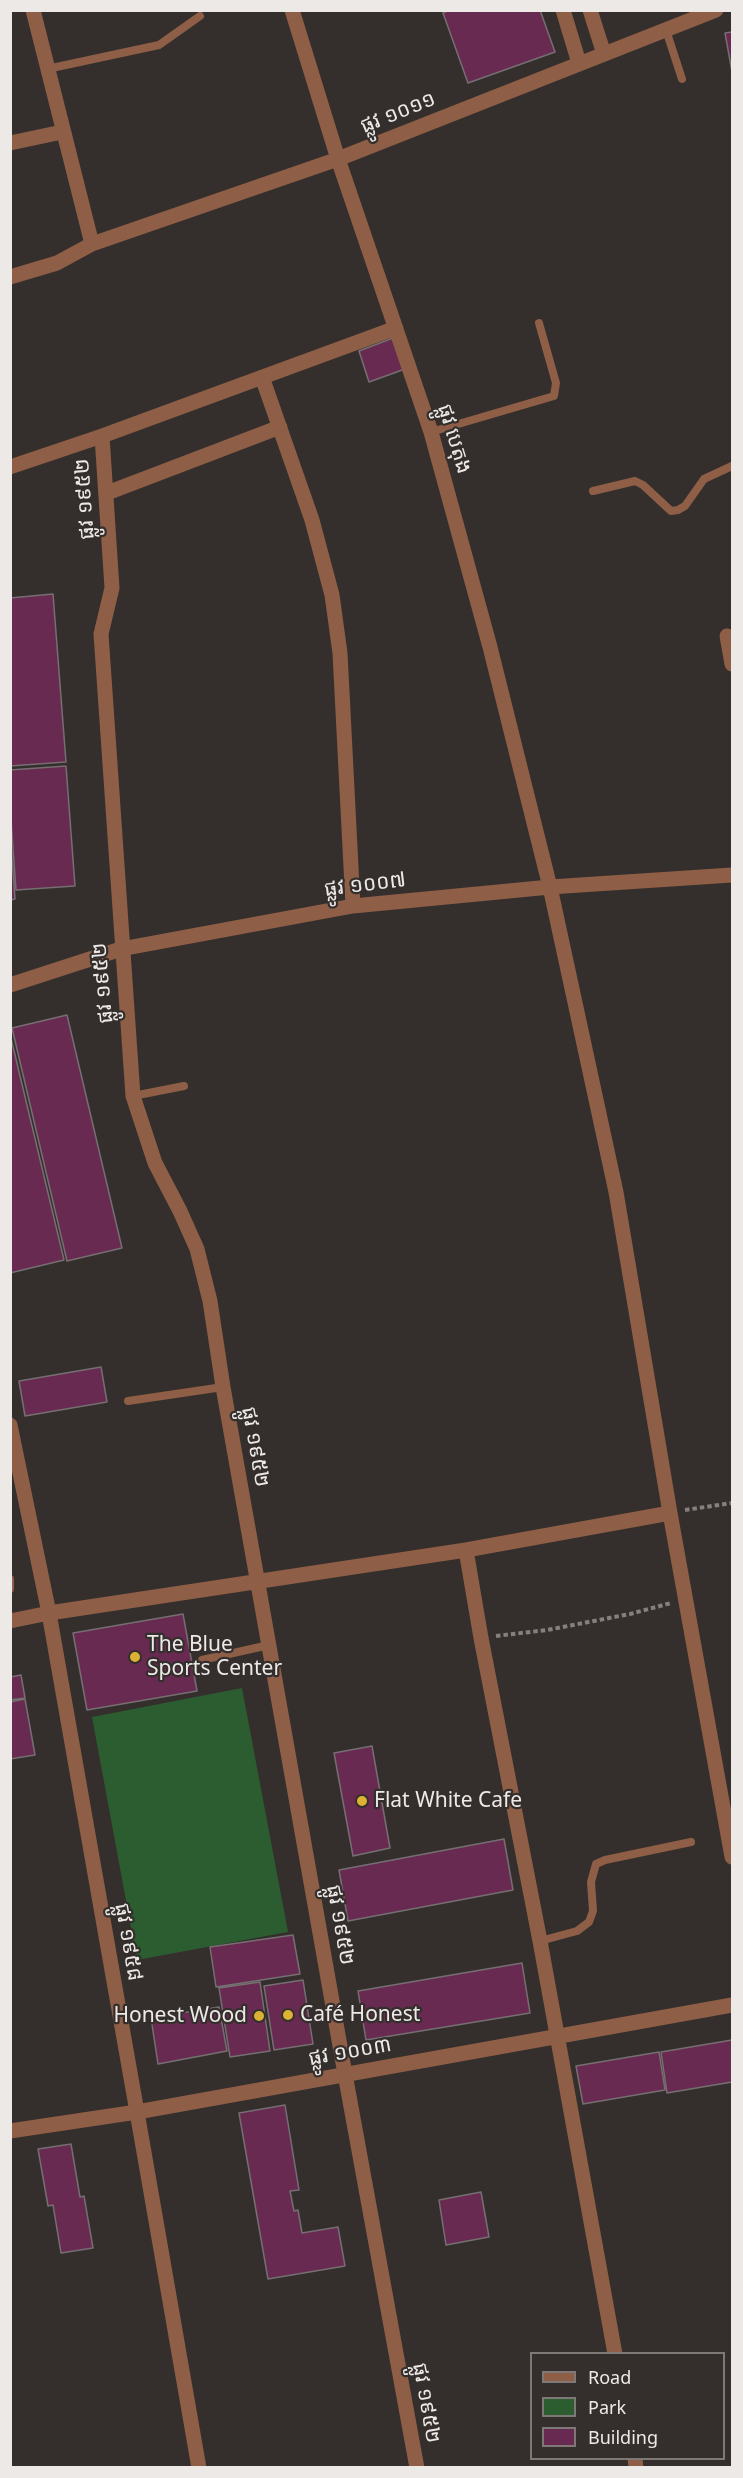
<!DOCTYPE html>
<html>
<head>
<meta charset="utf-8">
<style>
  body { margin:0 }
  #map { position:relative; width:743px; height:2478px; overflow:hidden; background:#342f2c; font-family:"Noto Sans",sans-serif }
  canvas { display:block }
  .frame { position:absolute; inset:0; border:12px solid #ece9e7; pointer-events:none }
  .legend { position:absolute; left:530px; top:2352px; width:195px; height:108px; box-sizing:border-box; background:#342f2c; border:2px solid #7e7977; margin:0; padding:8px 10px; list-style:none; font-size:18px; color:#ece9e7 }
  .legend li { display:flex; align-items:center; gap:12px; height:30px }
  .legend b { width:30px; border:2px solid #7e7977 }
</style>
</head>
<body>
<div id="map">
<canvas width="743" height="2478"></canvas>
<div class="frame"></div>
<ul class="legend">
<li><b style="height:8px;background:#8e5e46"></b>Road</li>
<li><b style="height:16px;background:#2b5d30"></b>Park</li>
<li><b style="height:16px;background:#692a52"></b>Building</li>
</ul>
</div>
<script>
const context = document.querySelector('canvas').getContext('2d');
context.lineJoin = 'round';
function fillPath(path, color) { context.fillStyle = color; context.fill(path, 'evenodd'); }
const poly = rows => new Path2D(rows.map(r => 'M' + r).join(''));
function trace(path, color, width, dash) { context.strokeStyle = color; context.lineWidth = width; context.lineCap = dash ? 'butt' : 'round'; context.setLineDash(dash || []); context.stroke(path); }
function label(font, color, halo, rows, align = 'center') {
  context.font = font + ' "Noto Sans","Noto Sans Khmer",sans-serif'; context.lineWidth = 4.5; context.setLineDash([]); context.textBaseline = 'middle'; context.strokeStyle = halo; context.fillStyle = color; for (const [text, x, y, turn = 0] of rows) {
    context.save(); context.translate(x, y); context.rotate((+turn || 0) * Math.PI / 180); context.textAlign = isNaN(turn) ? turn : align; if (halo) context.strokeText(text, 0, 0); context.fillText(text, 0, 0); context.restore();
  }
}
fillPath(poly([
  [242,1688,288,1932,137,1960,92,1717]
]), '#2b5d30');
const building = poly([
  [449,10,540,10,555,52,468,83,443,13,449,10],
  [732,32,732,72,725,33,732,32],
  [393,338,405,369,369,382,359,351,393,338],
  [53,594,66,762,10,766,10,598,53,594],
  [66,766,75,886,16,890,10,806,10,770,66,766],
  [10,831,15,899,10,900,10,831],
  [67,1015,122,1248,67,1261,12,1028,67,1015],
  [10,1034,64,1260,10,1273,10,1034],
  [101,1367,107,1402,25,1416,19,1381,101,1367],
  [183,1614,197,1691,87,1710,73,1633,183,1614],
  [21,1675,25,1698,10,1700,10,1677,21,1675],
  [25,1699,35,1755,10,1759,10,1702,25,1699],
  [372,1746,390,1848,353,1856,334,1753,372,1746],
  [504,1839,513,1890,348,1921,339,1870,504,1839],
  [293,1935,300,1974,216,1987,210,1947,293,1935],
  [522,1963,530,2013,366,2040,358,1991,522,1963],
  [303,1980,313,2044,274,2050,264,1986,303,1980],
  [260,1982,270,2051,230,2057,219,1988,260,1982],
  [219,2007,227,2051,158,2064,151,2018,219,2007],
  [732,2040,732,2082,667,2093,661,2052,732,2040],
  [659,2052,665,2090,583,2104,576,2066,659,2052],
  [285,2105,299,2190,290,2191,294,2211,298,2210,302,2233,338,2227,345,2266,268,2279,239,2113,285,2105],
  [71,2144,80,2197,84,2196,93,2248,61,2253,53,2205,48,2206,38,2149,71,2144],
  [481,2192,489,2237,446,2245,439,2200,481,2192]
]);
fillPath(building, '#692a52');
trace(building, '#756f72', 1.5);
trace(poly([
  [685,1510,732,1503],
  [496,1636,547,1630,630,1614,671,1603]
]), '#84807d', 4, [4.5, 3]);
trace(poly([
  [666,30,682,79],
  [47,69,159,45,200,16],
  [431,432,554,396,556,383,539,323],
  [593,491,635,481,643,485,671,511,678,510,685,506,704,479,732,466],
  [133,1096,184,1086],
  [128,1401,223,1387],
  [10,1579,10,1589],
  [202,1660,269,1645],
  [540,1941,577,1931,589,1922,593,1911,591,1882,596,1864,605,1860,691,1842]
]), '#8e5e46', 8);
trace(poly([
  [33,10,92,244],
  [292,10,338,159,431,432,490,647,550,887,616,1192,670,1513,732,1857],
  [563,10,579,63],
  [590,10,604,54],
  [10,143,62,132],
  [10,277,57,263,92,244,338,159,716,10],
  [262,377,312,520,332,595,340,653,353,906],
  [102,436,112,588,101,634,133,1096,155,1163,180,1211,197,1249,210,1301,223,1387,345,2074,417,2468],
  [10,467,102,436,396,328],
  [107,493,280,427],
  [727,636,732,664],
  [10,985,121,949,353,906,550,887,732,875],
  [10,1425,49,1613,137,2112],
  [466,1550,481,1638,540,1941,615,2354],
  [10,1621,49,1613,466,1550,670,1513],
  [635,2458,636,2468]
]), '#8e5e46', 15);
trace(poly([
  [137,2112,199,2468],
  [10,2131,137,2112,732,2005]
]), '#8e5e46', 15);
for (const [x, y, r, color] of [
  [135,1657,6,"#dbb233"],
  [362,1801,6,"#dbb233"],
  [288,2015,6,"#dbb233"],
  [259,2016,6,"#dbb233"]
]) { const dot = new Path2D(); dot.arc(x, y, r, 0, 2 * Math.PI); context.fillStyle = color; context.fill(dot); trace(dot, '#342f2c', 2); }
label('21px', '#ece9e7', '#342f2c', [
  ["ផ្លូវ ១០១១",398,113,-22],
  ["ផ្លូវ បេតុង",454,439,73],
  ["ផ្លូវ ១៩៥២",85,499,-94],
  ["ផ្លូវ ១០០៧",365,885,-7],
  ["ផ្លូវ ១៩៥២",103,983,-95],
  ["ផ្លូវ ១៩៥២",255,1447,80],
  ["ផ្លូវ ១៩៥២",340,1925,80],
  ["ផ្លូវ ១៩៥៨",128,1942,80],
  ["ផ្លូវ ១០០៣",350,2052,-10],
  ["ផ្លូវ ១៩៥២",426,2403,80]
]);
label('21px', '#ece9e7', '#342f2c', [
  ["The Blue",147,1645],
  ["Sports Center",147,1669],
  ["Flat White Cafe",374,1801],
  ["Café Honest",300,2015],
  ["Honest Wood",247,2016,"right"]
], 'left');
</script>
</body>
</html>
